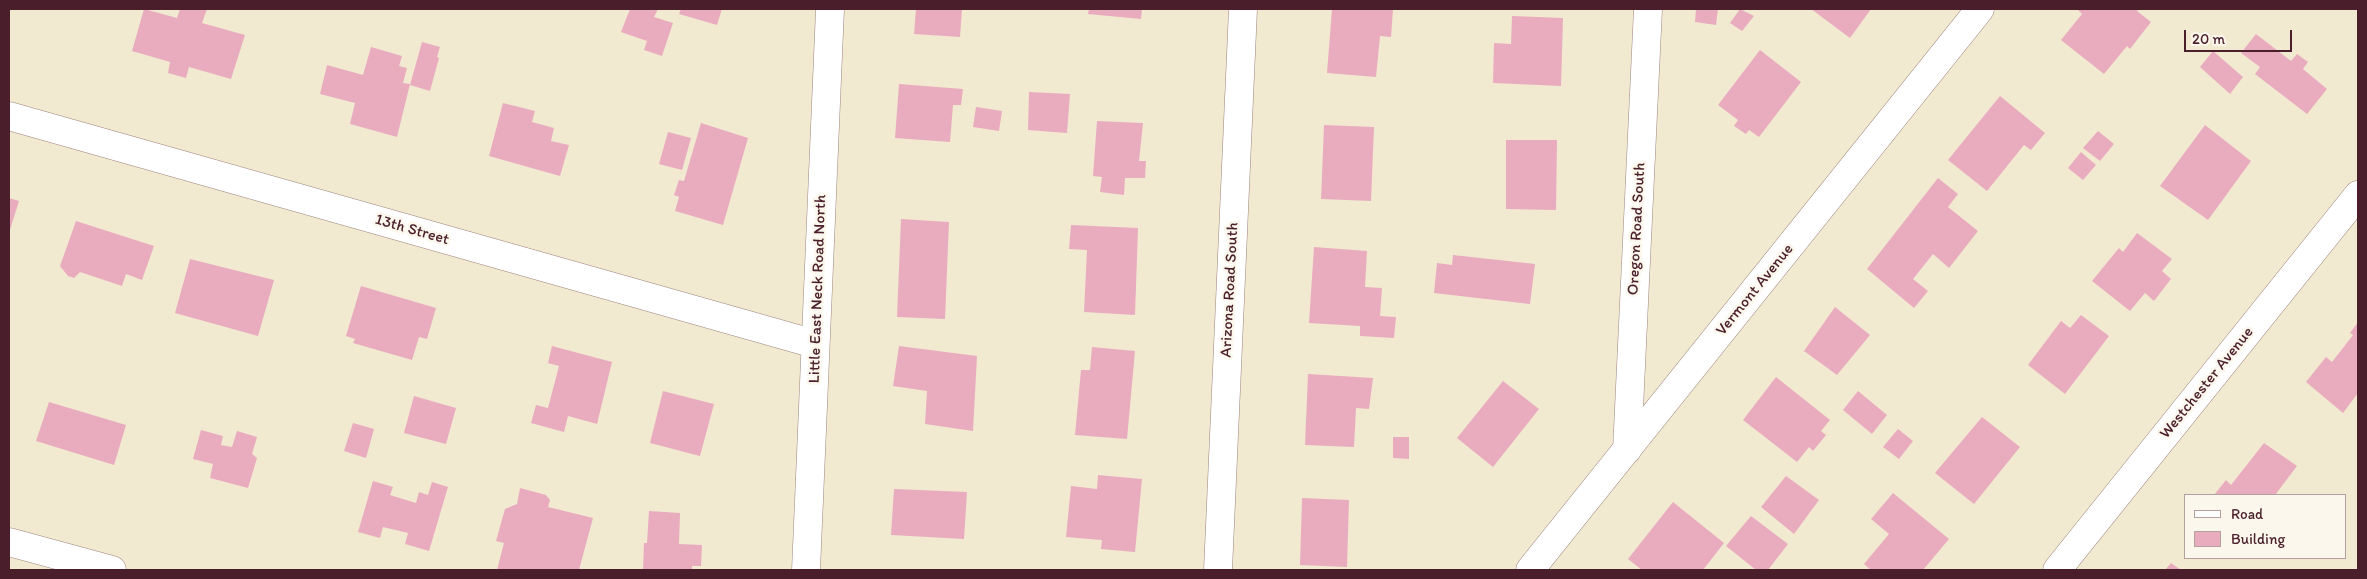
<!DOCTYPE html>
<html>
<head>
<meta charset="utf-8">
<style>
  body { margin:0 }
  #map { position:relative; width:2367px; height:579px; overflow:hidden; background:#f2e9d1; font-family:Itim,sans-serif }
  canvas { display:block }
  .frame { position:absolute; inset:0; border:10px solid #4a1f2b; pointer-events:none }
  .legend { position:absolute; left:2184px; top:494px; width:162px; height:65px; box-sizing:border-box; background:#fbf7ec; border:1px solid #b4a19f; margin:0; padding:6px 9px; list-style:none; font-size:15px; color:#4a1f2b }
  .legend li { display:flex; align-items:center; gap:10px; height:25px }
  .legend b { width:25px; border:1px solid #b4a19f }
  .scale { position:absolute; left:2184px; top:30px; width:108px; height:22px; box-sizing:border-box; border:2px solid #4a1f2b; border-top:0; padding-left:6px; font-size:15px; line-height:18px; white-space:nowrap; color:#4a1f2b; -webkit-text-stroke:4px #fbf7ec; paint-order:stroke }
</style>
</head>
<body>
<div id="map">
<canvas width="2367" height="579"></canvas>
<div class="frame"></div>
<ul class="legend">
<li><b style="height:6px;background:#fff"></b>Road</li>
<li><b style="height:14px;background:#e9acbf"></b>Building</li>
</ul>
<div class="scale">20 m</div>
</div>
<script>
const context = document.querySelector('canvas').getContext('2d');
context.lineJoin = 'round';
function fillPath(path, color) { context.fillStyle = color; context.fill(path, 'evenodd'); }
const poly = rows => new Path2D(rows.map(r => 'M' + r).join(''));
function trace(path, color, width, dash) { context.strokeStyle = color; context.lineWidth = width; context.lineCap = dash ? 'butt' : 'round'; context.setLineDash(dash || []); context.stroke(path); }
function label(font, color, halo, rows, align = 'center') {
  context.font = font + ' Itim,sans-serif'; context.lineWidth = 5; context.setLineDash([]); context.textBaseline = 'middle'; context.strokeStyle = halo; context.fillStyle = color; for (const [text, x, y, turn = 0] of rows) {
    context.save(); context.translate(x, y); context.rotate((+turn || 0) * Math.PI / 180); context.textAlign = isNaN(turn) ? turn : align; if (halo) context.strokeText(text, 0, 0); context.fillText(text, 0, 0); context.restore();
  }
}
fillPath(poly([
  [144,9,177,18,180,9,207,9,202,23,245,35,231,79,189,67,186,78,168,73,170,62,132,51],
  [630,9,658,9,654,17,673,23,662,56,644,50,647,41,621,32],
  [681,9,722,9,717,25,679,14],
  [916,9,962,9,960,37,914,34],
  [1089,9,1142,9,1141,19,1088,14],
  [1332,9,1393,9,1391,37,1380,36,1376,77,1327,73],
  [1696,9,1718,9,1716,25,1695,22],
  [1740,9,1754,16,1742,31,1730,23],
  [1811,9,1871,9,1850,38],
  [2077,9,2138,9,2137,11,2151,22,2130,49,2127,46,2104,74,2061,40,2082,14],
  [1512,16,1563,18,1561,86,1493,83,1494,43,1511,44],
  [2256,34,2291,61,2297,54,2308,62,2303,69,2327,89,2307,114,2255,74,2260,67,2241,53],
  [422,42,440,47,437,57,439,58,430,91,410,85],
  [371,47,402,56,399,66,407,68,403,83,410,84,397,137,350,124,355,103,320,94,327,65,363,75],
  [1760,50,1801,82,1759,137,1749,130,1746,134,1734,126,1738,120,1718,105],
  [2213,51,2243,77,2230,94,2200,67],
  [899,84,963,89,961,105,953,105,950,142,895,138],
  [1029,92,1070,94,1067,133,1028,130],
  [2000,96,2045,133,2031,150,2024,145,1987,191,1948,160],
  [503,103,535,111,532,122,554,128,551,141,569,145,560,176,489,156],
  [976,107,1002,111,999,131,973,127],
  [1097,121,1143,123,1139,161,1146,161,1145,178,1125,178,1124,195,1100,192,1102,177,1093,176],
  [701,123,748,138,723,225,675,211,679,197,674,195,679,180,684,181],
  [1324,125,1374,127,1371,201,1321,199],
  [2205,125,2251,161,2208,220,2160,186],
  [2098,131,2114,144,2100,161,2083,148],
  [668,132,691,138,682,170,659,164],
  [1506,140,1557,140,1556,210,1506,209],
  [2081,152,2096,165,2083,180,2068,168],
  [1938,178,1958,194,1948,207,1978,231,1949,268,1933,254,1913,279,1928,291,1914,308,1867,269],
  [9,198,19,201,9,233],
  [901,219,949,222,945,319,897,317],
  [76,221,154,246,142,280,126,274,122,286,80,272,74,278,68,276,60,266],
  [1071,225,1138,228,1135,315,1084,312,1087,250,1069,249],
  [2137,233,2172,259,2162,271,2171,279,2154,301,2145,293,2130,311,2092,281,2119,248,2123,252],
  [1314,247,1367,251,1365,287,1382,288,1380,316,1396,317,1394,338,1360,336,1360,326,1309,323],
  [1453,255,1535,264,1530,304,1434,293,1437,263,1452,265],
  [190,259,274,280,258,336,175,313],
  [361,286,436,308,427,339,419,337,412,360,353,343,355,339,346,336],
  [1835,307,1870,335,1837,375,1804,351],
  [2081,315,2109,336,2065,394,2028,365,2061,321,2070,328],
  [2358,322,2358,393,2343,413,2306,382,2326,357,2332,362,2353,335,2350,333],
  [552,346,612,362,597,424,568,416,564,432,531,423,536,405,548,408,559,366,548,363],
  [899,346,977,356,973,431,925,424,927,391,893,386],
  [1092,347,1135,351,1127,439,1075,435,1081,370,1090,370],
  [1308,374,1373,378,1369,409,1356,408,1354,447,1305,445],
  [1776,377,1830,420,1821,431,1826,435,1813,451,1809,447,1797,462,1743,420],
  [1503,381,1539,409,1493,467,1457,438],
  [663,391,714,404,700,456,650,443],
  [1858,391,1887,415,1872,434,1843,410],
  [414,396,456,408,446,444,404,433],
  [49,402,126,425,114,465,36,441],
  [1982,417,2020,447,1974,504,1935,473],
  [353,423,374,429,366,458,344,451],
  [1898,429,1913,441,1899,459,1883,447],
  [201,430,223,436,221,445,232,447,237,431,257,437,252,454,257,458,248,488,210,478,213,464,193,459],
  [1393,437,1409,437,1409,459,1393,458],
  [2264,443,2297,466,2275,495,2214,495,2226,480,2231,485],
  [1098,475,1142,479,1135,552,1101,549,1102,540,1066,537,1071,486,1097,489],
  [1786,476,1819,500,1794,534,1761,507],
  [373,481,393,487,390,495,416,503,419,492,428,495,432,482,448,487,429,551,405,544,408,533,383,527,380,538,358,532],
  [520,488,546,495,550,500,548,507,593,518,579,570,497,570,504,543,496,541,505,509,517,504],
  [894,489,967,492,964,539,891,535],
  [1893,493,1949,539,1923,570,1871,570,1864,564,1889,534,1871,519],
  [1302,498,1349,500,1347,567,1300,565],
  [1673,502,1724,543,1703,570,1642,570,1628,559],
  [649,511,680,513,679,544,702,545,701,566,692,566,692,570,643,570,644,543,647,543],
  [1751,516,1788,544,1768,570,1756,570,1726,546],
  [2171,563,2181,570,2165,570]
]), '#e9acbf');
const minor = poly([
  [9,116,815,344],
  [1627,450,1648,9],
  [9,542,112,570],
  [1218,570,1243,9],
  [1530,570,1980,9],
  [2057,570,2358,195]
]);
const major = poly([
  [806,570,830,9]
]);
trace(minor, '#9e847e', 29);
trace(major, '#9e847e', 29);
trace(minor, '#fff', 28);
trace(major, '#fff', 28);
label('16px', '#4a1f2b', '#fbf7ec', [
  ["Oregon Road South",1637,229,-87],
  ["13th Street",412,230,16],
  ["Little East Neck Road North",818,289,-88],
  ["Arizona Road South",1230,290,-87],
  ["Vermont Avenue",1755,290,-51],
  ["Westchester Avenue",2207,383,-51]
]);
</script>
</body>
</html>
